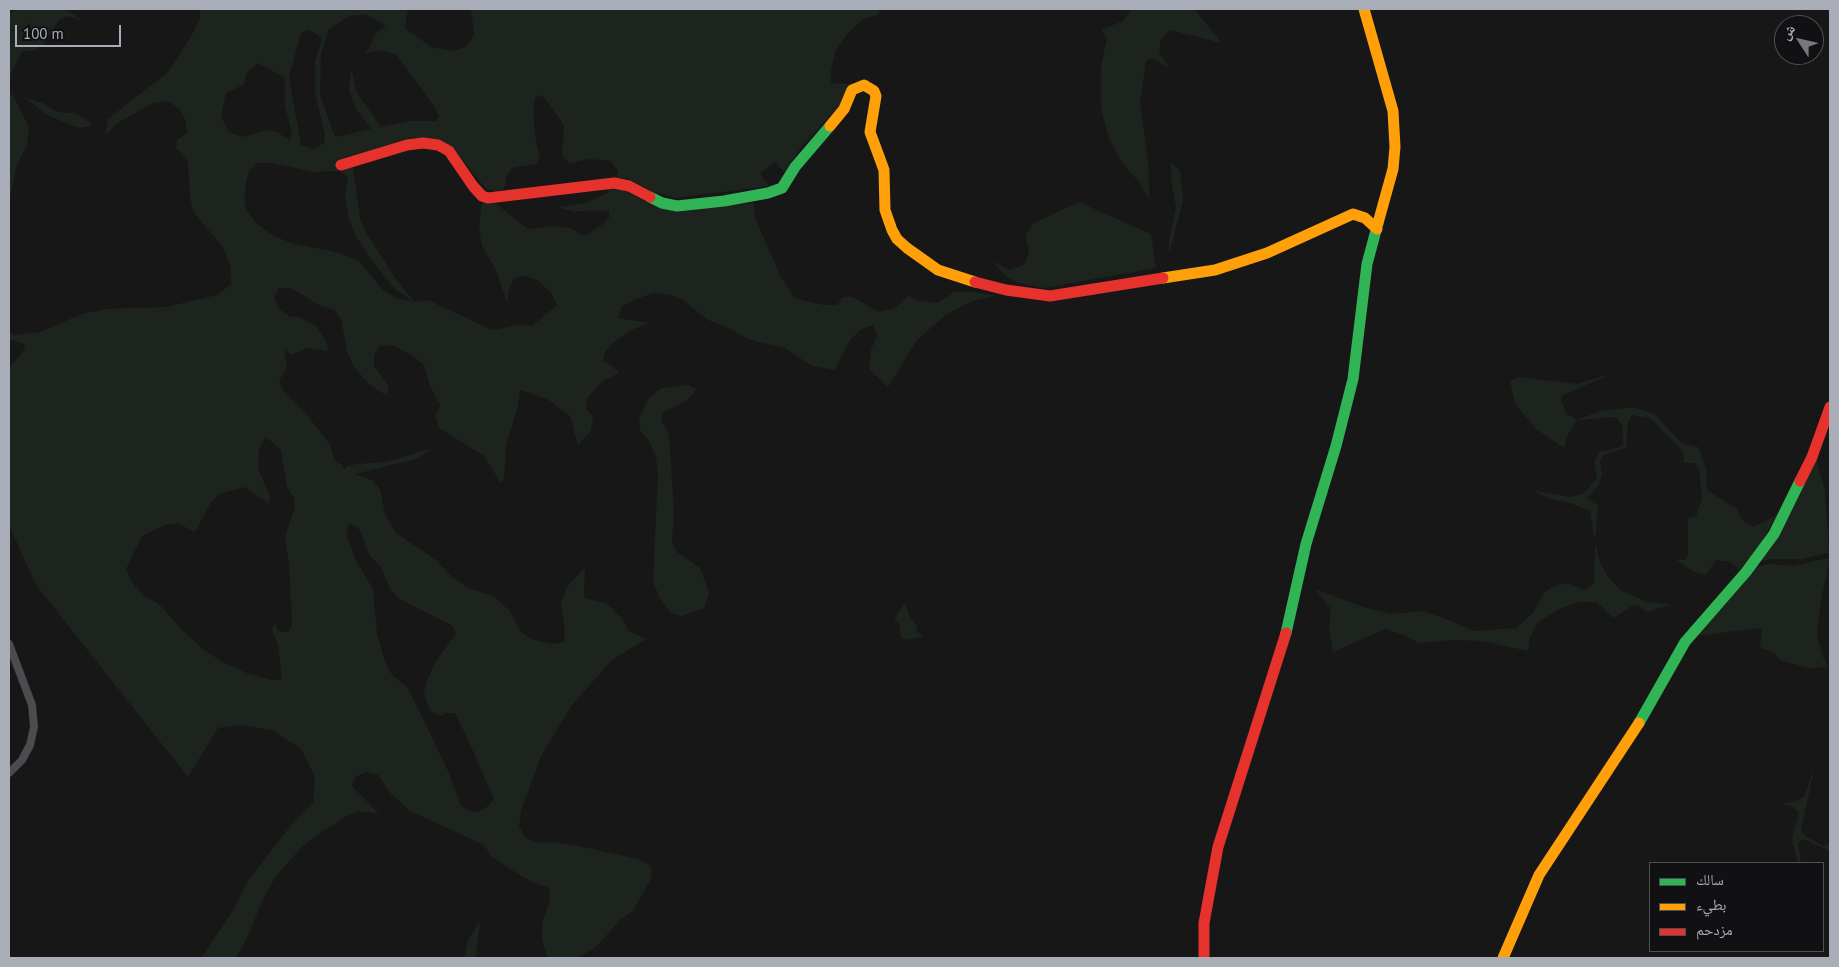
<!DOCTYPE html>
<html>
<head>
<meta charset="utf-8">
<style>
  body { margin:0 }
  #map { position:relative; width:1839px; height:967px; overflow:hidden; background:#171717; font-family:"PT Sans","Noto Naskh Arabic",sans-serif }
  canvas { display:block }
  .frame { position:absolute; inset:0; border:10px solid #a8adb8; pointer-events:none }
  .legend { position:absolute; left:1649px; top:862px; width:175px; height:90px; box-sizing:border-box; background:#111113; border:1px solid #4d4f55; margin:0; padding:6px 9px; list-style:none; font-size:15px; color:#a8adb8 }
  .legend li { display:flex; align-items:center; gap:10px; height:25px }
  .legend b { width:25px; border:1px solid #4d4f55 }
  .north { position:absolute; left:1774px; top:15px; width:50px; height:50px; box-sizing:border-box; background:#111113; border:1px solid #4d4f55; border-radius:50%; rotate:305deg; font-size:14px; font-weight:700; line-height:20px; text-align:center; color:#a8adb8 }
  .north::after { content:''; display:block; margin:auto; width:18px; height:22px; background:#757880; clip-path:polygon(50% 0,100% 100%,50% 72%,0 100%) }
  .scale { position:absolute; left:15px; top:25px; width:106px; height:22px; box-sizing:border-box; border:2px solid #a8adb8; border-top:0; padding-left:6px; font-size:15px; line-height:18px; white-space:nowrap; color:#a8adb8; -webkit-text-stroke:4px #111113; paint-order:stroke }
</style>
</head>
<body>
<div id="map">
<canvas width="1839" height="967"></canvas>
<div class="frame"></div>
<ul class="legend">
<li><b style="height:6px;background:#30b455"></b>سالك</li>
<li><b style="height:6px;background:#ff9f0a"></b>بطيء</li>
<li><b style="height:6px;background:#e5322d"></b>مزدحم</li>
</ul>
<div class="north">ش</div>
<div class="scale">100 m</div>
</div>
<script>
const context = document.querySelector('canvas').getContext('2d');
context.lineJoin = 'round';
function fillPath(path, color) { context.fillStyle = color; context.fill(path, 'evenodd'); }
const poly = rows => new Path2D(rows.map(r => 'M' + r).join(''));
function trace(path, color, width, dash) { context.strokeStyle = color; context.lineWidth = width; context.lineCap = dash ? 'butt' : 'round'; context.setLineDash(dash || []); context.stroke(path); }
fillPath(poly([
  [17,9,65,9,85,22,68,16,59,20,44,44,34,51,22,51,9,78,9,14],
  [200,9,408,9,405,28,431,47,452,51,466,47,474,35,471,9,881,9,877,15,865,18,848,33,835,52,831,70,831,83,852,84,840,105,803,145,784,172,775,162,760,173,769,186,675,198,654,192,628,179,616,178,618,171,611,161,590,159,569,163,562,155,564,125,542,95,535,98,533,112,536,142,540,157,536,164,512,168,507,175,504,189,495,191,486,189,451,146,430,138,413,138,339,159,336,162,337,167,341,171,353,167,360,218,365,231,396,279,414,302,428,300,492,330,519,325,532,326,557,305,552,294,539,281,525,276,515,278,510,286,507,302,495,268,482,246,479,226,482,203,495,203,528,229,554,226,570,228,584,236,603,224,609,218,609,211,591,210,574,212,557,207,585,203,608,193,609,188,625,191,655,207,674,211,754,203,755,218,781,277,794,297,805,301,824,305,837,305,843,297,853,297,878,312,895,308,908,296,919,301,937,303,954,292,974,292,997,296,972,301,947,314,918,339,888,387,869,369,871,350,877,335,873,325,860,330,850,340,835,370,812,366,783,347,761,343,744,337,729,328,708,320,683,300,671,295,653,293,634,300,621,307,618,318,650,323,629,331,613,343,605,352,603,361,613,366,619,373,602,382,588,397,586,409,593,416,591,431,578,445,570,416,547,399,520,390,518,406,506,446,504,479,501,483,483,455,439,428,435,416,440,405,430,386,424,365,412,355,392,345,380,346,374,355,374,366,389,386,387,396,368,383,354,367,347,351,341,319,334,309,322,307,291,288,279,288,274,297,279,309,289,316,302,318,316,326,327,343,328,351,306,348,292,355,284,349,287,367,279,381,284,392,307,415,329,443,335,461,342,465,344,470,347,466,357,464,386,462,432,448,417,459,355,474,372,480,380,489,385,514,396,533,436,560,452,577,468,588,493,596,509,610,521,632,533,640,553,644,564,642,565,632,561,603,567,587,585,567,584,598,606,603,621,617,629,631,646,639,612,660,572,705,541,756,521,811,519,826,525,838,540,843,555,842,578,846,639,859,651,866,651,879,633,911,621,919,597,946,578,958,547,958,542,939,542,924,550,900,549,888,534,883,510,869,492,857,484,845,410,811,391,794,378,775,366,772,355,777,352,786,379,814,359,811,345,817,317,835,302,847,276,876,261,903,250,932,236,958,201,958,234,909,247,882,291,825,313,803,315,777,301,749,295,745,272,730,241,725,218,728,188,777,36,585,9,525,9,369,25,348,24,344,9,339,9,332,15,335,40,332,82,314,104,309,166,307,217,295,231,284,231,267,223,247,194,213,190,198,188,160,176,148,177,140,187,133,185,119,179,109,169,101,153,103,116,124,105,136,108,119,169,71,192,35,200,18],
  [365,14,386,26,374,35,372,43,365,53,380,50,396,54,434,106,439,116,436,121,409,121,381,127,357,93,351,68,349,90,357,110,371,129,335,137,320,95,321,53,329,29,349,16],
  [309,30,322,38,315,61,315,92,325,135,324,143,313,149,301,145,289,77,301,33],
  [258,63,285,78,285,106,291,129,291,141,277,132,267,130,242,137,229,132,221,117,226,93,243,85,248,71],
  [257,163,273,163,313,172,340,171,348,177,345,195,349,219,357,238,375,265,396,290,413,301,398,299,383,290,359,261,340,253,291,243,272,235,255,222,245,207,245,187,249,171],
  [266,437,281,450,287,487,294,498,295,507,285,537,289,563,292,625,288,632,280,632,274,624,272,630,278,645,282,679,272,680,249,674,222,662,202,648,179,627,165,610,156,602,146,598,133,584,126,569,142,536,164,525,177,523,195,532,210,504,219,494,245,487,267,502,269,508,270,496,258,469,259,449],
  [352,524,359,529,370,556,381,567,390,589,398,598,453,626,456,634,436,661,427,680,424,694,430,711,440,716,446,713,455,713,469,742,494,799,488,806,477,813,469,811,461,805,448,771,408,688,392,675,385,662,377,633,373,589,355,559,347,536,348,525],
  [1131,9,1194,9,1222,43,1170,30,1161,39,1159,52,1169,68,1151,58,1146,61,1140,102,1149,169,1149,200,1140,183,1124,165,1109,139,1101,108,1101,66,1107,38,1101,30,1123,21],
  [9,95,13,95,29,127,27,145,17,164,9,201],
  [24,97,43,103,55,111,67,113,74,112,93,125,79,128,59,120,47,115],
  [1171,162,1180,171,1183,201,1169,255,1169,240,1176,207,1171,180],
  [1079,202,1151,234,1156,268,1044,288,1019,283,1007,277,992,261,1009,270,1025,265,1029,250,1025,236,1034,223],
  [1616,372,1563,395,1561,399,1566,413,1577,420,1600,411,1633,407,1654,414,1683,444,1698,447,1707,471,1706,479,1708,491,1736,508,1744,522,1754,527,1778,514,1754,554,1739,570,1731,562,1716,560,1706,575,1694,572,1675,559,1684,560,1688,555,1688,518,1696,516,1702,498,1699,470,1694,463,1684,463,1683,451,1650,418,1632,415,1628,422,1626,448,1603,455,1600,462,1602,474,1598,486,1587,498,1598,506,1595,542,1600,563,1609,578,1620,590,1648,602,1673,604,1647,612,1637,605,1632,606,1613,618,1597,602,1579,602,1561,608,1537,623,1530,638,1528,651,1482,641,1453,640,1419,643,1404,635,1385,629,1333,652,1329,627,1331,609,1315,589,1366,608,1393,614,1422,611,1441,617,1474,631,1516,628,1533,613,1543,594,1552,587,1567,583,1584,590,1594,584,1595,542,1590,511,1567,502,1547,498,1532,490,1570,497,1583,494,1597,478,1594,462,1599,452,1618,448,1623,444,1623,426,1616,417,1577,420,1568,434,1564,448,1537,430,1526,417,1515,403,1510,381,1518,377,1578,384],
  [688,385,697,389,687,400,663,413,661,420,669,435,674,513,672,541,677,552,700,568,709,592,704,608,682,616,671,613,660,599,653,581,658,475,656,457,650,442,640,430,639,419,648,399,661,388],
  [1816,458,1825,491,1829,553,1802,559,1773,559,1758,561],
  [1830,558,1820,606,1817,634,1822,655,1828,667,1808,668,1780,660,1773,652,1760,648,1762,628,1694,636,1754,567,1772,564,1792,566],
  [905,603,909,616,917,626,917,631,923,637,906,640,901,637,900,625,894,619],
  [1815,766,1801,831,1804,835,1823,846,1830,843,1830,851,1803,839,1798,843,1801,863,1798,863,1792,838,1799,813,1792,806,1780,804,1795,801,1804,797],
  [480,921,476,958,464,958,468,940]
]), '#1d241e');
trace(poly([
  [9,644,32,705,34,727,30,745,22,760,9,773]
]), '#4b4c50', 8);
trace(poly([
  [650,197,662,203,677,206,724,201,768,193,782,188,795,167,830,126],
  [1286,633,1306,544,1336,446,1353,379,1367,264,1378,223],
  [1639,723,1685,642,1746,572,1774,534,1800,481]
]), '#30b455', 11);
trace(poly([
  [1364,9,1393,111,1395,147,1393,169,1378,223],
  [830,126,844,109,852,90,864,85,874,91,876,96,870,132,884,170,885,210,892,230,897,239,907,248,938,270,975,282],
  [1163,278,1215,270,1267,253,1353,214,1365,218,1377,229],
  [1503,958,1539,875,1639,723]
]), '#ff9f0a', 11);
trace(poly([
  [341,165,407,145,423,143,438,145,449,151,473,186,482,196,488,198,614,183,629,186,650,197],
  [975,282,1006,290,1050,296,1163,278],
  [1800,481,1812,457,1830,407],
  [1204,958,1204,923,1218,847,1286,633]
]), '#e5322d', 11);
</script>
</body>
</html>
